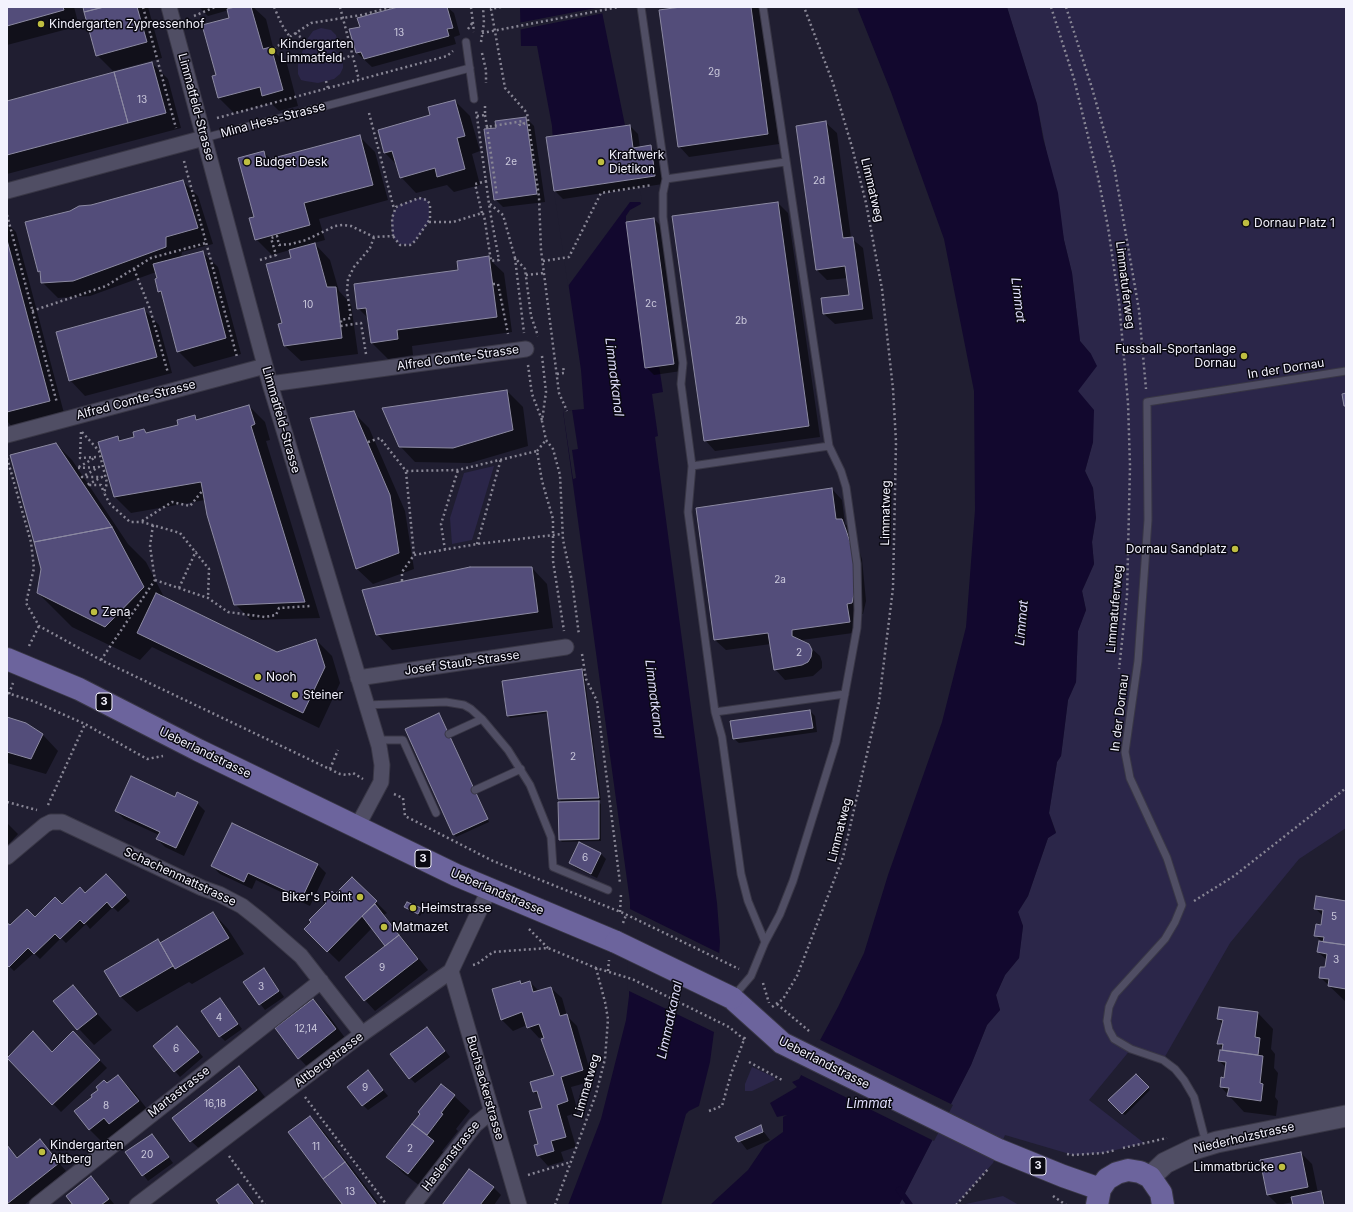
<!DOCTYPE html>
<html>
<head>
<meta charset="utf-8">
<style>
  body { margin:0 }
  #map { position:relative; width:1353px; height:1212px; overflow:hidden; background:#201e31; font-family:Inter,sans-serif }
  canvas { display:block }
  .frame { position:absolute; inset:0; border:8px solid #f3f2fd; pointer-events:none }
</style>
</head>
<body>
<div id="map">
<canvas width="1353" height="1212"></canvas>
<div class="frame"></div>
</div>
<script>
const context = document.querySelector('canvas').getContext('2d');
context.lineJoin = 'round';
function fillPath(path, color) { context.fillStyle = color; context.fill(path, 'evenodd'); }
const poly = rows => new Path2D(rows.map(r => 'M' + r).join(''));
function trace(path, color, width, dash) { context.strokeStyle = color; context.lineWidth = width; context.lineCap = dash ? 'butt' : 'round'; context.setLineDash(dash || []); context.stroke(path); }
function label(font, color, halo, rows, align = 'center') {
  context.font = font + ' Inter,sans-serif'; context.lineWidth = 3; context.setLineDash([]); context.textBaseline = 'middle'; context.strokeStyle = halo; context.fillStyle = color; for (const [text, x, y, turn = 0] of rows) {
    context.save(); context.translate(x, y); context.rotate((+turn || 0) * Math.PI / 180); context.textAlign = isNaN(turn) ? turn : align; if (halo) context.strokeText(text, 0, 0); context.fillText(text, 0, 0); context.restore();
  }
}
fillPath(poly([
  [1007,7,1346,7,1346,828,1299,859,1230,943,1163,1060,1131,1049,1089,1100,1144,1143,1103,1153,1073,1155,1005,1135,993,1163,956,1205,899,1205,971,1065,987,1025,1000,1010,996,995,1005,975,1019,958,1023,926,1018,912,1028,896,1048,838,1056,832,1049,813,1057,762,1061,756,1068,700,1076,682,1078,631,1086,610,1082,591,1094,564,1092,542,1096,518,1093,488,1085,471,1093,442,1078,391,1091,354,1080,341,1072,273,1064,240,1037,104],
  [321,28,331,30,336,35,337,39,333,49,343,57,343,68,340,74,334,79,318,83,305,81,301,80,298,74,298,62,308,38,313,31],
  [419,198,425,198,429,202,429,222,415,241,410,245,400,244,394,239,392,233,391,222,393,212,399,205],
  [494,466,472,540,452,544,450,518,464,473],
  [752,1067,774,1077,775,1080,752,1091,745,1091,745,1084],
  [1003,1196,1019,1205,961,1205]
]), '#2b2649');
fillPath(poly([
  [520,7,601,7,641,204,630,210,626,216,626,222,645,367,659,366,663,392,652,394,658,436,655,437,717,903,720,942,714,1032,710,1062,699,1106,689,1111,686,1114,661,1205,568,1205,601,1119,626,1020,629,996,630,946,630,902,563,411,584,409,581,370,557,206,552,126,537,46,521,46],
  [857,7,1007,7,1037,104,1043,138,1058,193,1064,240,1072,273,1080,341,1091,354,1097,366,1078,391,1094,410,1093,442,1085,471,1093,488,1096,518,1092,542,1094,564,1082,591,1086,610,1078,631,1076,682,1068,700,1061,756,1057,762,1049,813,1056,833,1048,838,1028,896,1018,912,1023,926,1019,958,1005,975,996,995,1000,1010,987,1025,971,1065,899,1205,710,1205,748,1170,765,1145,783,1132,783,1117,787,1115,777,1117,770,1103,797,1087,792,1082,799,1079,838,1007,864,953,888,875,942,722,966,627,975,510,974,391,944,239,891,92]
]), '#12082e');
fillPath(poly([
  [601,7,603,7,604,13,518,30,518,23],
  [637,179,643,204,640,202,630,202,568,286,554,191],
  [572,410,578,449,572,450,576,478,573,479,563,411],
  [628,908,721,954,716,1033,627,990],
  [818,1039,953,1105,934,1141,799,1074]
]), '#201e31');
fillPath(poly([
  [7,7,74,7,79,26,7,45],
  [84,7,148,7,162,58,113,71,97,55],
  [199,7,253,7,266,19,274,51,287,64,298,106,279,111,271,103,234,113,219,98,217,76,231,18,229,10,208,16],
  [402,7,447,7,454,13,460,35,454,37,456,44,372,67,357,53,351,30,361,27],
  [688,7,758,7,760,9,779,144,689,157,679,146],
  [152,63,168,79,181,128,7,174,7,102],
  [455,101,470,116,480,151,472,154,480,185,454,192,447,185,416,193,401,177,397,165,385,153,431,116],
  [526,118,534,126,545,202,503,207,495,199,497,128],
  [826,123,837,133,851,238,863,248,873,319,835,324,824,314,850,295,848,278,827,280,817,270],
  [630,126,638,134,640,148,650,146,658,154,663,184,563,199,555,191],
  [359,136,375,152,388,200,319,219,325,240,314,243,330,260,339,291,351,304,358,354,301,361,285,346,283,324,292,259,290,250,272,255,256,239,255,218,263,152,271,159],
  [182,181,198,196,213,244,182,252,181,257,202,252,218,267,241,354,194,367,178,351,163,296,159,291,156,272,90,296,58,298,42,282,41,274,39,271],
  [778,203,788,213,820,437,715,451,705,440],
  [654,219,662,227,681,371,654,375,646,367],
  [7,223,16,232,65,417,15,430,7,421],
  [488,258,504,273,512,332,412,346,413,355,388,359,372,343,369,319,358,308],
  [143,309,159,325,172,373,85,396,70,380],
  [507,391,523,407,528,446,470,463,415,462,400,446],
  [249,406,265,422,270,440,266,441,320,618,251,620,235,604,205,500,131,513,115,497,99,442,118,437,122,441,136,437,144,430,148,434,179,426,195,416,199,420],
  [353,412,369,428,405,511,414,569,373,584,357,569,311,418],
  [56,444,72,460,128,544,146,562,165,599,277,653,316,640,332,656,340,683,319,728,152,647,140,660,72,627,38,593,42,569],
  [832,489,842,500,845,524,852,530,862,559,866,601,863,614,858,614,860,632,802,640,820,656,822,662,822,668,813,676,785,680,775,669,771,644,726,650,715,640],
  [532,568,547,584,553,628,392,650,377,634],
  [582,670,584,672,601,800,561,801,559,799,548,713,510,718,508,716],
  [810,711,815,716,817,732,739,743,733,738],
  [439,714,489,822,456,837,454,834],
  [7,718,26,724,43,735,58,751,46,774,7,763],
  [176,798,197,803,205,811,184,856,165,847,157,839,159,835,124,819,116,811],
  [598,802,601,804,601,841,562,842,560,840],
  [7,823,18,834,7,846],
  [233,824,318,865,326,873,310,906,256,880,252,889,220,874,212,866],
  [580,844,601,854,606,859,597,878,576,868,570,863],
  [106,875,130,901,118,912,113,907,90,929,86,924,66,943,61,938,40,959,34,953,14,971,8,965,7,967,7,924,10,927,35,918,86,894],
  [352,878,387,913,384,915,428,970,375,1011,365,1000,386,946,372,928,339,962,305,929],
  [1346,902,1346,1002,1320,977,1326,969,1327,960,1318,952,1323,943,1315,935,1322,926,1323,916,1315,908],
  [405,907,420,909,423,911,420,916],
  [213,913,228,929,244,954,192,984,189,982,137,1012,121,997,106,971,160,944],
  [264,969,284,997,265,1010,244,983],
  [520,982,522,985,530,982,539,991,551,988,562,998,567,1016,577,1026,593,1081,571,1087,578,1112,567,1116,576,1147,561,1152,564,1161,548,1166,538,1155,543,1108,541,1098,534,1092,531,1082,555,1075,544,1036,539,1038,527,1025,513,1031,502,1020,493,990],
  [72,986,112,1030,94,1045,54,1002],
  [220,999,242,1029,225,1041,220,1036],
  [313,1001,329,1016,351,1046,314,1074,299,1058],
  [1258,1013,1273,1029,1271,1049,1275,1054,1274,1068,1278,1073,1275,1097,1278,1101,1276,1116,1244,1112,1221,1087,1225,1079,1227,1068,1219,1061,1223,1048,1218,1043,1223,1024,1218,1019],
  [182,1032,203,1057,180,1077,154,1046],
  [33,1033,52,1053,81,1041,107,1068,61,1112,9,1058,7,1060,7,1053,9,1055],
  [432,1033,450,1057,415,1083,410,1078],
  [239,1068,254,1083,272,1106,207,1156,191,1141],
  [368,1072,388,1096,368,1110,363,1105],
  [1136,1075,1150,1090,1125,1115,1110,1100],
  [118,1076,134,1092,154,1118,105,1145,89,1129,107,1084],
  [454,1096,470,1111,456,1129,458,1131,442,1151,449,1158,424,1189,403,1173,387,1157,421,1114],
  [310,1117,325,1133,380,1205,344,1205],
  [760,1127,770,1140,747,1150,737,1137],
  [152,1135,173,1163,148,1181,127,1152],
  [40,1141,66,1171,24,1205,7,1205,7,1146,18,1158],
  [1301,1153,1312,1164,1318,1193,1321,1192,1323,1194,1325,1205,1294,1205,1293,1202,1278,1205,1268,1195],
  [91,1177,96,1182,114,1204,74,1205],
  [238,1185,253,1201,256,1205,221,1205],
  [493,1187,501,1195,494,1205,444,1205]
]), '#0007');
trace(poly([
  [899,1190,910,1205]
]), '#12082e', 6);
const building = poly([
  [7,7,63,7,64,10,7,26,7,7],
  [83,7,104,7,84,12,83,7],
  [104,7,137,7,147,42,96,56,84,12,104,7],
  [235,7,251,7,263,49,271,47,283,90,262,96,260,87,218,98,212,76,216,75,202,25,229,18,227,9,235,7],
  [398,7,447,7,453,28,447,29,449,36,364,59,361,52,356,53,349,29,360,27,357,18,398,7],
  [681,7,751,7,768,134,678,147,659,10,681,7],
  [152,62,166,113,128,123,114,72,152,62],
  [114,72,128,123,7,155,7,101,114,72],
  [455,100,465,136,457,138,465,169,437,177,435,168,400,178,392,151,384,153,378,130,430,115,428,107,455,100],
  [526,117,537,194,494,200,484,129,496,128,495,121,526,117],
  [826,121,843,238,853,237,863,309,823,314,821,298,849,295,845,266,816,270,796,126,826,121],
  [630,125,633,148,651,145,655,176,554,191,546,137,630,125],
  [360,135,373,185,304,203,310,225,255,240,249,218,254,217,238,158,264,151,266,160,360,135],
  [183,180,198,228,166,237,166,247,73,281,41,283,40,271,38,272,25,222,70,211,79,206,91,205,183,180],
  [778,202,809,426,704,441,672,216,778,202],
  [654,218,674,364,645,368,626,222,654,218],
  [7,240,50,401,7,412,7,240],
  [315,243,327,287,336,287,342,338,284,346,278,324,282,323,266,264,291,258,289,250,315,243],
  [203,251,226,338,177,352,161,291,158,292,155,279,157,278,153,264,203,251],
  [489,256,497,317,397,330,398,339,371,343,366,308,357,309,354,284,458,270,457,261,489,256],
  [144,308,157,357,69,381,56,332,144,308],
  [507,390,513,430,453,448,399,447,382,408,507,390],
  [1346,393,1346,406,1344,406,1342,394,1346,393],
  [249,405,255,424,251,426,305,602,234,605,207,515,201,482,114,497,98,442,118,436,119,441,134,437,133,432,144,429,146,433,178,425,177,420,195,415,196,420,249,405],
  [354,411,390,495,399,553,356,569,310,418,354,411],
  [56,443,112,527,34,542,10,455,56,443],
  [832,488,836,519,842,519,846,530,852,548,855,570,855,590,852,603,847,604,850,622,792,630,792,636,809,644,812,650,811,657,808,662,802,665,774,670,768,633,714,640,696,508,832,488],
  [112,527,144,587,105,627,37,593,41,569,34,542,112,527],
  [470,567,532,567,538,612,376,635,362,590,470,567],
  [156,593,277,652,316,639,325,667,303,713,137,633,156,593],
  [582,669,599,798,558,799,547,711,507,716,502,681,582,669],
  [810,710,813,728,733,739,730,721,810,710],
  [439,713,488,819,453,835,405,729,439,713],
  [7,717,26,723,43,734,31,759,7,752,7,717],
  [131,776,175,797,177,792,198,802,176,848,156,839,160,832,115,811,131,776],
  [599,801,599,839,559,840,558,802,599,801],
  [232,823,318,864,302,898,248,873,244,882,211,866,232,823],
  [579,842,601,853,591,874,569,863,579,842],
  [106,874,126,895,112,908,107,902,84,924,80,920,60,939,55,934,34,954,28,948,9,967,7,965,7,923,10,925,27,909,35,917,55,897,62,904,80,887,85,893,106,874],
  [352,877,377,901,327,952,304,929,311,922,309,920,326,903,323,900,332,891,335,894,352,877],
  [1316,896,1346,901,1346,945,1323,942,1324,937,1314,936,1316,924,1321,925,1323,910,1314,909,1316,896],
  [407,902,421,908,418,914,404,907,407,902],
  [375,904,399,935,385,946,362,916,375,904],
  [213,912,229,938,175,969,160,943,213,912],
  [399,935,418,959,364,1001,345,977,399,935],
  [158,939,173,966,120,997,104,971,158,939],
  [1319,941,1346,945,1346,989,1328,986,1329,979,1319,978,1320,967,1325,967,1327,954,1317,952,1319,941],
  [264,968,279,991,259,1005,243,982,264,968],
  [520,981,521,984,530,981,533,992,551,987,560,1016,567,1014,583,1070,561,1077,568,1101,557,1105,566,1137,551,1141,554,1151,537,1156,534,1145,538,1144,529,1111,542,1108,537,1091,533,1092,530,1082,554,1075,541,1039,544,1038,539,1024,527,1028,522,1012,501,1020,492,989,520,981],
  [73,985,97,1014,77,1030,53,1001,73,985],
  [220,998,238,1024,219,1037,201,1011,220,998],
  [313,999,336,1029,298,1059,275,1028,313,999],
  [1219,1007,1258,1012,1255,1037,1260,1038,1258,1055,1222,1050,1223,1044,1217,1044,1223,1020,1217,1019,1219,1007],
  [177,1026,199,1052,174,1072,153,1046,177,1026],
  [427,1027,445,1051,409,1079,390,1054,427,1027],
  [33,1031,52,1052,73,1031,100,1060,52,1105,7,1058,33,1031],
  [1220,1050,1263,1056,1260,1083,1263,1084,1261,1101,1227,1096,1229,1088,1220,1087,1221,1077,1224,1078,1226,1062,1218,1061,1220,1050],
  [239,1066,257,1090,190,1142,172,1118,239,1066],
  [368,1070,383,1090,362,1106,347,1087,368,1070],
  [1136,1074,1149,1087,1122,1114,1108,1100,1136,1074],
  [118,1075,139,1101,109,1124,104,1118,89,1130,74,1111,92,1097,91,1095,98,1090,96,1087,104,1080,107,1083,118,1075],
  [441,1084,455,1095,441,1113,443,1114,427,1135,412,1124,420,1114,418,1112,441,1084],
  [310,1116,345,1162,323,1179,288,1132,310,1116],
  [412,1124,434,1141,408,1174,386,1157,412,1124],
  [761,1125,763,1132,738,1142,735,1137,761,1125],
  [152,1134,169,1157,142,1176,125,1152,152,1134],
  [40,1139,59,1163,7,1204,7,1145,17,1158,40,1139],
  [1301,1152,1308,1187,1267,1195,1260,1160,1301,1152],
  [345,1162,377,1205,343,1205,323,1179,345,1162],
  [469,1169,494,1187,480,1205,442,1205,469,1169],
  [91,1176,109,1199,101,1205,73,1205,66,1196,91,1176],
  [238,1184,254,1205,220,1205,216,1200,238,1184],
  [1321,1191,1324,1205,1293,1205,1291,1197,1321,1191]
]);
fillPath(building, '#534d7a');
trace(building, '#8c8aa2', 1);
const service = poly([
  [641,7,666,179,663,193,663,217,683,363,681,384,692,466,688,512,715,712,722,737,741,874,748,901,765,942],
  [466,42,474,99],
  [204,138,470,68],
  [666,179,785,162],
  [692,466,829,446],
  [366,705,446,702,464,705,471,709,482,719,508,750,530,785,551,837,553,867,608,890],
  [715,712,845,694],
  [449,734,482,719],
  [378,740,403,740,436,813],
  [475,790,521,769],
  [733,997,751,976,765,942,780,914,793,881,836,742,857,628,858,610,857,564,846,487,841,471,829,446,763,7],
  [1206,1143,1194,1097,1184,1080,1175,1069,1163,1060,1131,1049,1114,1039,1109,1030,1107,1021,1109,1007,1115,994,1165,939,1175,922,1182,905,1167,858,1130,778,1125,752,1138,661,1148,520,1147,402,1346,371]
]);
const minor = poly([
  [169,7,270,384,379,746,382,765,381,782,357,827],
  [7,191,204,138],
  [270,384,526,349],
  [7,435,265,366],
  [358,678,566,647],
  [7,857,45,825,51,822,62,822,202,888,219,894,242,906,261,921,301,956,362,1034],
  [451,971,519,1205],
  [37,1205,321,981],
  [137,1205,362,1034,451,971,489,890],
  [413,1205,475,1125,492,1111]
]);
const secondary = poly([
  [1150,1177,1165,1163,1194,1149,1217,1142,1346,1116]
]);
const primary = poly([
  [7,659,79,689,198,750,456,875,616,942],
  [732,998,782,1043,999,1150,1063,1176,1100,1189],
  [1097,1205,1100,1189,1107,1179,1117,1173,1128,1170,1140,1172,1150,1177,1161,1193,1163,1205]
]);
trace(service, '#393746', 9);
trace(minor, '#393746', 17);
trace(secondary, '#393746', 23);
trace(primary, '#393746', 24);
trace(poly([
  [143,7,176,128],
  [274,7,282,25,290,37],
  [340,7,359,80],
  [471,7,474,32],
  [501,7,491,9,505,88,527,113,539,197,541,250,559,393,567,411],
  [1051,7,1074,79,1098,177,1108,227,1119,302,1128,403,1130,466,1127,596,1119,669],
  [1066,7,1092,88,1114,166,1139,310,1146,389],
  [194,16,215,7],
  [468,29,473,22],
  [295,33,306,41],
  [482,33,619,7],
  [481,42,484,23,483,7],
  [274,49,288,38,311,23,362,15,391,7],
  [482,53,486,70,486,83],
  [343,59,352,55],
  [326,81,328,88],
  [369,113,394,209],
  [485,115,487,127,523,121,524,124,519,125,519,127],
  [477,116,485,115,485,106],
  [217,118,447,56,453,51],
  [487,127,497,196],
  [184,161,237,357],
  [490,204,503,215,515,258,525,269,531,316,538,336],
  [482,213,475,184,487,181],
  [7,215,57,403],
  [429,222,453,222,482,213,484,215,491,261,499,260,490,211,476,110],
  [515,258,524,333],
  [260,260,276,255,271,238,277,236,279,245,291,244,306,240,335,226,343,225,351,226,374,237,393,236,392,218,396,207,419,198,427,200,430,204,430,219,415,241,410,245,400,245,393,236],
  [543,261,569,257,601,193,652,185],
  [134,269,150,309,168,373],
  [526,275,544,273],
  [493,284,498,284,508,334],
  [32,311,106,286,151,258,206,243],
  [366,354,361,323,341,326,341,320,351,318,347,291,348,279,354,267,370,248,374,237],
  [542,356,546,392,542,421,546,440,553,449,560,475,563,540,572,581,579,635],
  [528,365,532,394,542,420],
  [557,374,564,373,563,366],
  [81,432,80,458,96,457,77,468,99,467,82,477,102,477,87,485,101,485,104,493],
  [82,432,99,451,107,483,104,493,110,504,130,522,142,522,180,533,209,569,208,598],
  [368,442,380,438,406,471,458,470,537,451,542,481,553,519,553,561,564,631],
  [537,451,546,440],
  [7,458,31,542,34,568,26,603,39,626,101,660,340,774,347,775,353,773,363,779],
  [406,472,414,555],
  [142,521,172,502,190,506,203,490],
  [477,544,501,459],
  [445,550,441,524,458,470],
  [155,580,208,598,228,612,265,617,276,615,279,608,311,606],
  [402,581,402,572,414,555,477,544,562,534],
  [179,588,196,551],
  [29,646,39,626],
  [582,654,586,679,597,701,620,883],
  [101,660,155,580,150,546,153,525],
  [7,693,33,701,85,724,147,759,163,756],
  [9,694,13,683],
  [330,769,338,750],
  [394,794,403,798,405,816,493,861,623,913,739,969],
  [7,802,37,810],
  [48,805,85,724],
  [1194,901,1234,876,1346,788],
  [620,912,621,894],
  [623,923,626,915],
  [529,929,548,948],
  [473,965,477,964,493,952,548,948,596,968,632,979,729,1027,745,1040],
  [608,971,609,960],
  [763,983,769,1003],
  [777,1004,809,1031],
  [772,1007,783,999,797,976,843,857,879,702,893,588,896,442,893,389,882,289,866,203,852,147,833,83,804,7],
  [749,1062,782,1080],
  [305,1097,387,1205],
  [709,1111,722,1106,731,1074,745,1037],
  [1123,1148,1167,1138],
  [1067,1154,1073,1155,1103,1153,1116,1150],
  [229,1156,265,1205],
  [528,1175,571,1162],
  [1053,1196,1066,1205],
  [555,1205,596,1094,605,1059,608,1019,605,1002,596,968],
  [956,1205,989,1168]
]), '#888695', 2.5, [2, 3]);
trace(service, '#504e64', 7);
trace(minor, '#504e64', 15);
trace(secondary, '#504e64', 21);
trace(primary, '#6c649d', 22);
const primaryBridge = poly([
  [616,942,732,998]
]);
trace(primaryBridge, '#393746', 24, []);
trace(primaryBridge, '#6c649d', 22);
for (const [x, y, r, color] of [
  [41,24,4,"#bfbe41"],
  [272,51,4,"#bfbe41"],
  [247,162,4,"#bfbe41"],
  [601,162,4,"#bfbe41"],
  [1246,223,4,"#bfbe41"],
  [1244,356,4,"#bfbe41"],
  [1235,549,4,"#bfbe41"],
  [94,612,4,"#bfbe41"],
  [258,677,4,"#bfbe41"],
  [295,695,4,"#bfbe41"],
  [360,897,4,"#bfbe41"],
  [413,908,4,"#bfbe41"],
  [384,927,4,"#bfbe41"],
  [42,1152,4,"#bfbe41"],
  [1282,1167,4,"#bfbe41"]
]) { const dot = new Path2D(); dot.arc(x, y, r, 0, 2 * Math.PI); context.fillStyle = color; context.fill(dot); trace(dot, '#0a0912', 1.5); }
label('10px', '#cbc9dc', null, [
  ["13",399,33],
  ["2g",714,72],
  ["13",142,100],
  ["2e",511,162],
  ["2d",819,181],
  ["2c",651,304],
  ["10",308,305],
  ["2b",741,321],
  ["2a",780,580],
  ["2",799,653],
  ["2",573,757],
  ["6",585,858],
  ["5",1334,917],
  ["3",1336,960],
  ["9",382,968],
  ["3",261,987],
  ["4",219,1018],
  ["12,14",306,1029],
  ["6",176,1049],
  ["9",365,1088],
  ["16,18",215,1104],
  ["8",106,1106],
  ["11",316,1147],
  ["2",410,1149],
  ["20",147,1155],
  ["13",350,1192]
]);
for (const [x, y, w] of [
  [104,702,16],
  [423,859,16],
  [1038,1166,16]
]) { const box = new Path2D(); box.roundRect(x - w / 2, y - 9, w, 18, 3); context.fillStyle = '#0a0912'; context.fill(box); trace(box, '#f3f2fd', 1); }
label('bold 11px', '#f3f2fd', null, [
  ["3",104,702],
  ["3",423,859],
  ["3",1038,1166]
]);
label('12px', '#f3f2fd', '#0a0912', [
  ["Kindergarten Zypressenhof",49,24],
  ["Kindergarten",280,44],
  ["Limmatfeld",280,58],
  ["Kraftwerk",609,155],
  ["Dietikon",609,169],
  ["Budget Desk",255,162],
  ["Dornau Platz 1",1254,223],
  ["Fussball-Sportanlage",1236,349,"right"],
  ["Dornau",1236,363,"right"],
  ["Dornau Sandplatz",1227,549,"right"],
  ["Zena",102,612],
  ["Nooh",266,677],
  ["Steiner",303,695],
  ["Biker's Point",352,897,"right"],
  ["Heimstrasse",421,908],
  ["Matmazet",392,927],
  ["Kindergarten",50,1145],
  ["Altberg",50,1159],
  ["Limmatbrücke",1274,1167,"right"]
], 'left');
label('12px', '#f3f2fd', '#0a0912', [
  ["Limmatfeld-Strasse",196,107,75],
  ["Mina Hess-Strasse",273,120,-15],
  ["Limmatweg",872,190,77],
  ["Limmatuferweg",1125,285,83],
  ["Alfred Comte-Strasse",458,358,-8],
  ["In der Dornau",1286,369,-9],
  ["Alfred Comte-Strasse",136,400,-15],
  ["Limmatfeld-Strasse",281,420,74],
  ["Limmatweg",886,513,-89],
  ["Limmatuferweg",1115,609,-85],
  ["Josef Staub-Strasse",462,663,-8],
  ["In der Dornau",1120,713,-83],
  ["Ueberlandstrasse",205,753,26],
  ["Limmatweg",840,830,-76],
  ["Schachenmattstrasse",180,877,25],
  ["Ueberlandstrasse",497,892,23],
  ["Altbergstrasse",329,1060,-37],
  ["Ueberlandstrasse",824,1063,27],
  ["Limmatweg",587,1086,-74],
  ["Buchsackerstrasse",485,1088,74],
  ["Martastrasse",179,1092,-38],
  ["Niederholzstrasse",1244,1138,-13],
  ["Haslernstrasse",451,1156,-52]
]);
label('italic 13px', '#e0defc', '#0a0912', [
  ["Limmat",1018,300,83],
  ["Limmatkanal",614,377,83],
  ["Limmat",1022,623,-85],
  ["Limmatkanal",654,699,83],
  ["Limmatkanal",670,1020,-78],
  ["Limmat",869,1104]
]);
</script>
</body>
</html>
